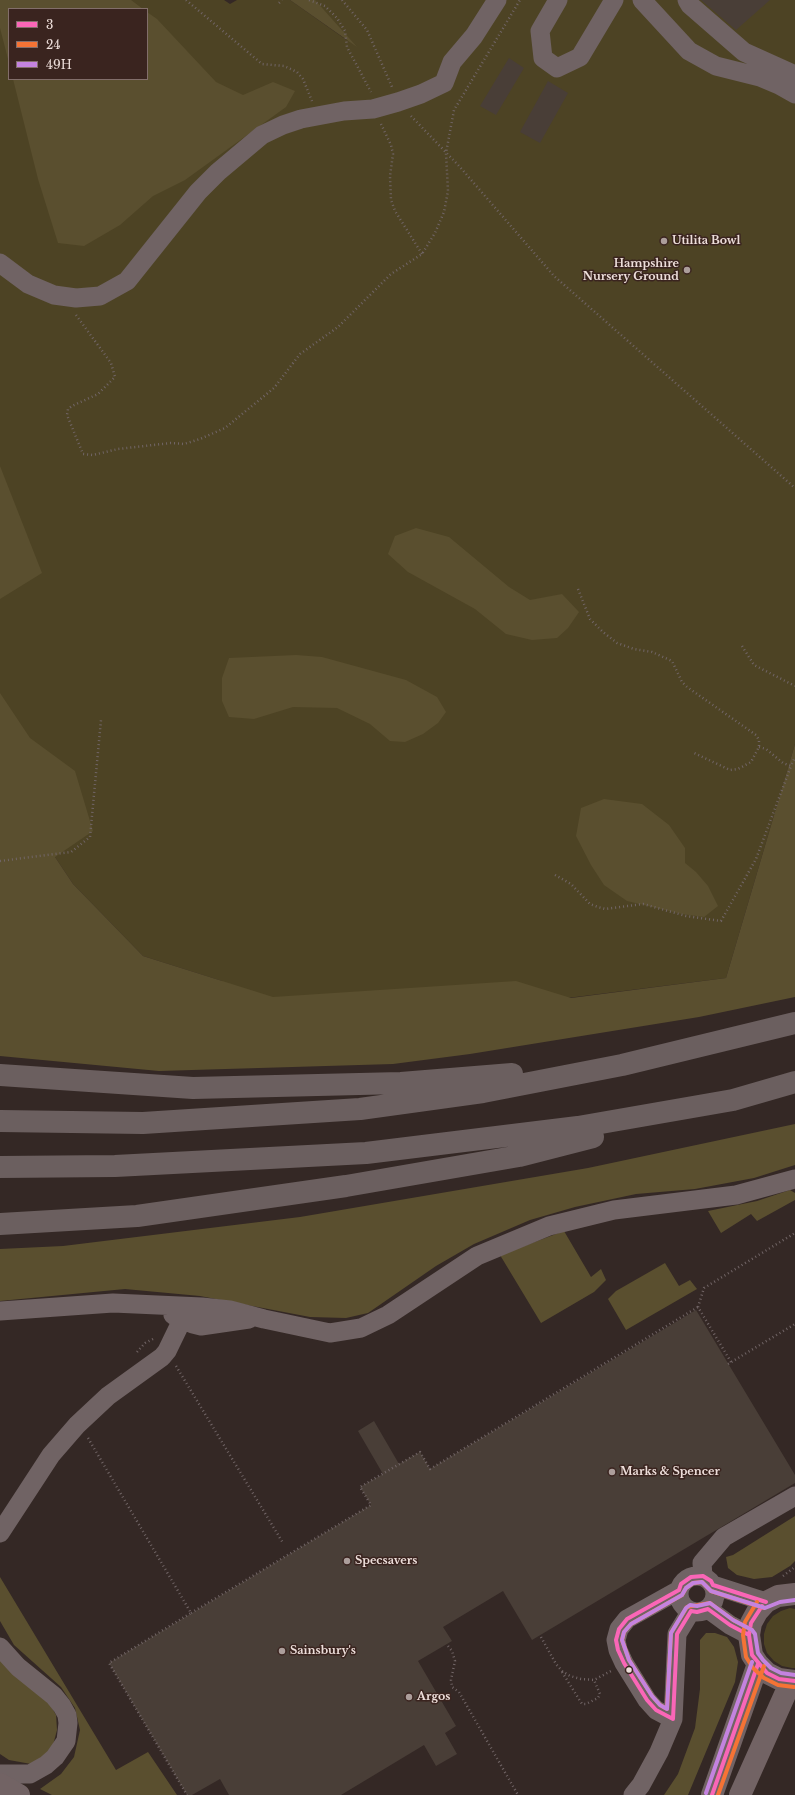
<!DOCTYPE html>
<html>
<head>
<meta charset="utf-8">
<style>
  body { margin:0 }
  #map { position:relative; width:795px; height:1795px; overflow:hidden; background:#342825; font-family:"Libre Baskerville",serif }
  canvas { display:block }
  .legend { position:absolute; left:8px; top:8px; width:140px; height:72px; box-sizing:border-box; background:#3a241f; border:1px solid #826e6a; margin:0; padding:5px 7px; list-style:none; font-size:12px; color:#eddeda }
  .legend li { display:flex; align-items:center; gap:8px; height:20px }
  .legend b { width:20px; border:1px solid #826e6a }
</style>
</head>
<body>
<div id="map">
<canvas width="795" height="1795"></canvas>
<ul class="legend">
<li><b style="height:5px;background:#fa66b7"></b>3</li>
<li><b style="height:5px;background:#f57335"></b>24</li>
<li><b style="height:5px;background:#c483df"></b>49H</li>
</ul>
</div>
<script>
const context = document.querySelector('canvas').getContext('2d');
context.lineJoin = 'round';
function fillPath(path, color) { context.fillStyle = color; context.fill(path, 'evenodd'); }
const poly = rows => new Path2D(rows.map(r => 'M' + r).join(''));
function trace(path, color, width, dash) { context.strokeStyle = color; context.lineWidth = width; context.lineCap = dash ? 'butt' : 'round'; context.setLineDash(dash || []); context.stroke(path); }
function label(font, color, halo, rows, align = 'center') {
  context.font = font + ' "Libre Baskerville",serif'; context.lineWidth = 3; context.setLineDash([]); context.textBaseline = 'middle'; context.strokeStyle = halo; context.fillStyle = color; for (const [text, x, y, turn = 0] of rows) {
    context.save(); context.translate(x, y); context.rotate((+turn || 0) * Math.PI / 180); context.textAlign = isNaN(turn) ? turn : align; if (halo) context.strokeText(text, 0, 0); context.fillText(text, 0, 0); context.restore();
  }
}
fillPath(poly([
  [0,0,224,0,230,4,237,0,290,0,348,41,314,0,795,0,795,744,726,978,243,1039,222,981,143,956,73,884,55,857,0,945],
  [9,9,147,9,147,79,9,79],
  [790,1608,795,1609,795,1668,792,1668,782,1666,774,1661,767,1653,764,1644,764,1634,767,1624,773,1616,781,1611]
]), '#4d4324');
fillPath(poly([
  [0,0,131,0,143,9,9,9,9,63,0,28],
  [290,0,315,0,357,47],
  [147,12,157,19,216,82,243,95,273,82,295,91,286,107,185,180,153,196,120,225,84,246,58,243,38,179,13,79,147,79],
  [0,466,42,573,0,599],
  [416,528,449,537,509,587,530,600,562,594,579,612,568,628,557,638,532,640,506,634,475,609,408,572,388,554,395,536],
  [296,655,322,657,406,680,437,697,446,712,438,723,423,734,405,742,390,741,370,724,337,708,293,707,254,719,229,717,222,701,222,678,229,658],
  [0,693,30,738,75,771,93,831,55,857,73,884,143,956,273,997,516,981,571,998,726,978,795,744,795,997,699,1017,470,1054,393,1064,159,1071,0,1056],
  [604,799,642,804,669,825,685,848,685,863,696,872,708,886,718,906,704,917,682,914,627,901,604,885,591,865,576,836,581,808],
  [795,1124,795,1165,754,1178,695,1189,636,1194,575,1207,530,1220,474,1244,436,1266,368,1313,346,1318,310,1317,200,1296,125,1289,0,1301,0,1249,63,1246,300,1217,588,1168],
  [790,1190,795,1193,795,1200,757,1221,751,1214,721,1233,708,1211,757,1201],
  [564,1231,591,1277,601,1269,606,1280,594,1292,541,1323,500,1255],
  [665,1263,679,1286,690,1280,697,1289,626,1330,608,1299,616,1291],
  [795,1516,795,1561,790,1566,772,1577,754,1579,737,1575,728,1568,726,1557,733,1555],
  [0,1577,116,1770,148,1752,177,1795,52,1795,40,1789,61,1774,74,1757,80,1730,75,1708,61,1687,14,1645,0,1621],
  [706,1633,715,1633,727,1637,734,1647,738,1662,735,1682,688,1795,664,1795,678,1774,695,1728,700,1689,700,1640],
  [0,1660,47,1699,56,1715,57,1730,53,1745,45,1757,31,1764,9,1760,0,1754]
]), '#5a4f2f');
fillPath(poly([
  [701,0,770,0,736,30],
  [509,58,524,68,496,115,480,106],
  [548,81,568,93,540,143,520,132],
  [696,1310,795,1475,795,1483,532,1640,503,1591,443,1627,452,1641,418,1661,456,1726,445,1733,457,1754,436,1766,424,1745,341,1795,229,1795,220,1779,192,1795,187,1795,109,1663,371,1505,360,1487,383,1474,358,1431,374,1421,399,1464,420,1452,430,1469]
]), '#493e37');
trace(poly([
  [186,0,262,64,284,66,297,72,303,79,312,101],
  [309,0,325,6,337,18,345,31,347,47,371,92],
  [342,0,367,30,392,87],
  [279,3,282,0],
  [411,116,460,167,554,276,795,488],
  [381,124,391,145,393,154,390,176,391,200,395,211,422,254],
  [76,315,111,363,115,377,98,394,72,406,68,409,67,415,83,454,93,455,118,449,171,443,184,444,200,439,225,428,274,388,300,354,338,327,391,274,422,254,435,233,444,212,448,191,446,153,454,110,520,0],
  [578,589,590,619,603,632,617,643,634,649,652,652,672,661,682,682,687,687,756,735,759,740,759,747,751,762,738,769,730,770,692,752],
  [742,646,754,665,795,686],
  [759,747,766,749,783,763,791,766,795,757],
  [0,861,71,852,90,837,101,720],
  [555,875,571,884,590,904,598,907,605,909,643,904,686,916,721,921,756,859,791,766],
  [137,1352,145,1343,155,1338],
  [731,1362,698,1307,704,1288,795,1233],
  [728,1364,795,1324],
  [176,1366,283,1543],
  [88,1438,191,1613,109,1663,187,1795],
  [783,1576,795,1567],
  [191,1613,371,1505,360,1487,420,1452,430,1469,698,1307],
  [541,1637,556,1664,562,1671,570,1676,581,1679,594,1680,611,1671],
  [448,1646,452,1651,455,1661,451,1680,452,1687,459,1692,518,1795],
  [562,1672,582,1704,586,1704,598,1698,600,1694,594,1680]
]), '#716566', 2.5, [1, 3]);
trace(poly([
  [558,0,540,31,543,58,557,68,580,57,614,0],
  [642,0,689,51,716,66,760,77,779,85,795,94],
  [687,0,690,5,744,52,795,75],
  [0,263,28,284,54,295,76,298,100,296,127,281,198,192,218,172,262,135,283,125,301,119,344,111,373,109,398,102,421,94,444,83,452,62,474,36,497,0],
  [0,1311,113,1303,202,1307],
  [173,1315,193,1324,201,1326,249,1319],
  [0,1533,51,1455,77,1425,108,1396,162,1357,167,1351,182,1320,195,1309,202,1307,230,1310,264,1319,330,1333,361,1328,388,1315,477,1256,549,1226,614,1210,736,1195,795,1179],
  '679 1594a18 18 0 1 1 36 0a18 18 0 1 1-36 0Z',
  [703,1576,702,1563,724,1537,795,1496],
  [713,1585,766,1602],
  [708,1609,730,1625,749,1635],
  [0,1647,18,1667,54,1696,62,1706,67,1715,68,1723,66,1741,55,1757,46,1765,30,1774,0,1774],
  [673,1719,656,1710,647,1700,624,1663,618,1650,616,1640,619,1629,627,1619,679,1590],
  [633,1795,641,1785,659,1752,673,1719,677,1634,691,1611]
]), '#706364', 19);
trace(poly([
  [795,1594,778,1596,766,1602,757,1612,751,1623,749,1635,752,1655,758,1664,767,1673,779,1679,795,1681],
  [0,1784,19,1795],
  [712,1795,758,1664],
  [740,1795,791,1681]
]), '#726364', 22);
trace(poly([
  [0,1075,193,1088,401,1083,512,1074],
  [0,1121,143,1123,360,1109,483,1092,622,1065,795,1023],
  [0,1167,115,1166,366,1153,578,1127,733,1100,795,1082],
  [0,1224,137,1216,346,1186,519,1156,593,1137]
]), '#6b5f5f', 22);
trace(poly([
  [762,1606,751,1623,749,1635,752,1655,767,1673,779,1679,795,1681],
  [749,1635,730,1625,708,1609,697,1612,691,1611,677,1634,673,1719,656,1710,647,1700,624,1663,618,1650,616,1640,619,1629,627,1619,679,1590,681,1584,691,1577,703,1576,711,1581,713,1585,766,1602],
  [712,1795,758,1664]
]), '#fa66b7', 4);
trace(poly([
  [757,1602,745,1622,743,1635,746,1657,753,1668,764,1678,778,1685,794,1687],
  [752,1630,733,1620,710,1603,687,1607,671,1633,667,1709,660,1705,652,1696,629,1660,622,1640,624,1632,631,1624,682,1595,686,1588,693,1583,702,1582,711,1591,764,1608],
  [718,1795,764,1666]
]), '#f57335', 4);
trace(poly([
  [795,1600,780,1602,765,1608,711,1591,702,1582,693,1583,686,1588,682,1595,631,1624,624,1632,622,1640,629,1660,652,1696,660,1705,667,1709,671,1633,686,1608,690,1605,697,1606,710,1603,733,1620,752,1630,755,1634,758,1653,763,1660,771,1668,781,1673,795,1675],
  [706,1793,752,1662]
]), '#c483df', 4);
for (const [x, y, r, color] of [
  [664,241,4,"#ac9e9b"],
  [687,270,4,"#ac9e9b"],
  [612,1472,4,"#ac9e9b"],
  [347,1561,4,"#ac9e9b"],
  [282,1651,4,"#ac9e9b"],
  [629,1670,3.5,"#eddeda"],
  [409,1697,4,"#ac9e9b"]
]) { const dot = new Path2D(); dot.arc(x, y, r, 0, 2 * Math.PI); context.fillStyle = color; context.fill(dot); trace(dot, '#3a241f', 1.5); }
label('bold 11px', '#eddeda', '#3a241f', [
  ["Utilita Bowl",672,241],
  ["Hampshire",679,264,"right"],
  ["Nursery Ground",679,277,"right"],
  ["Marks & Spencer",620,1472],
  ["Specsavers",355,1561],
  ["Sainsbury's",290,1651],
  ["Argos",417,1697]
], 'left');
</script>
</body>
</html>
